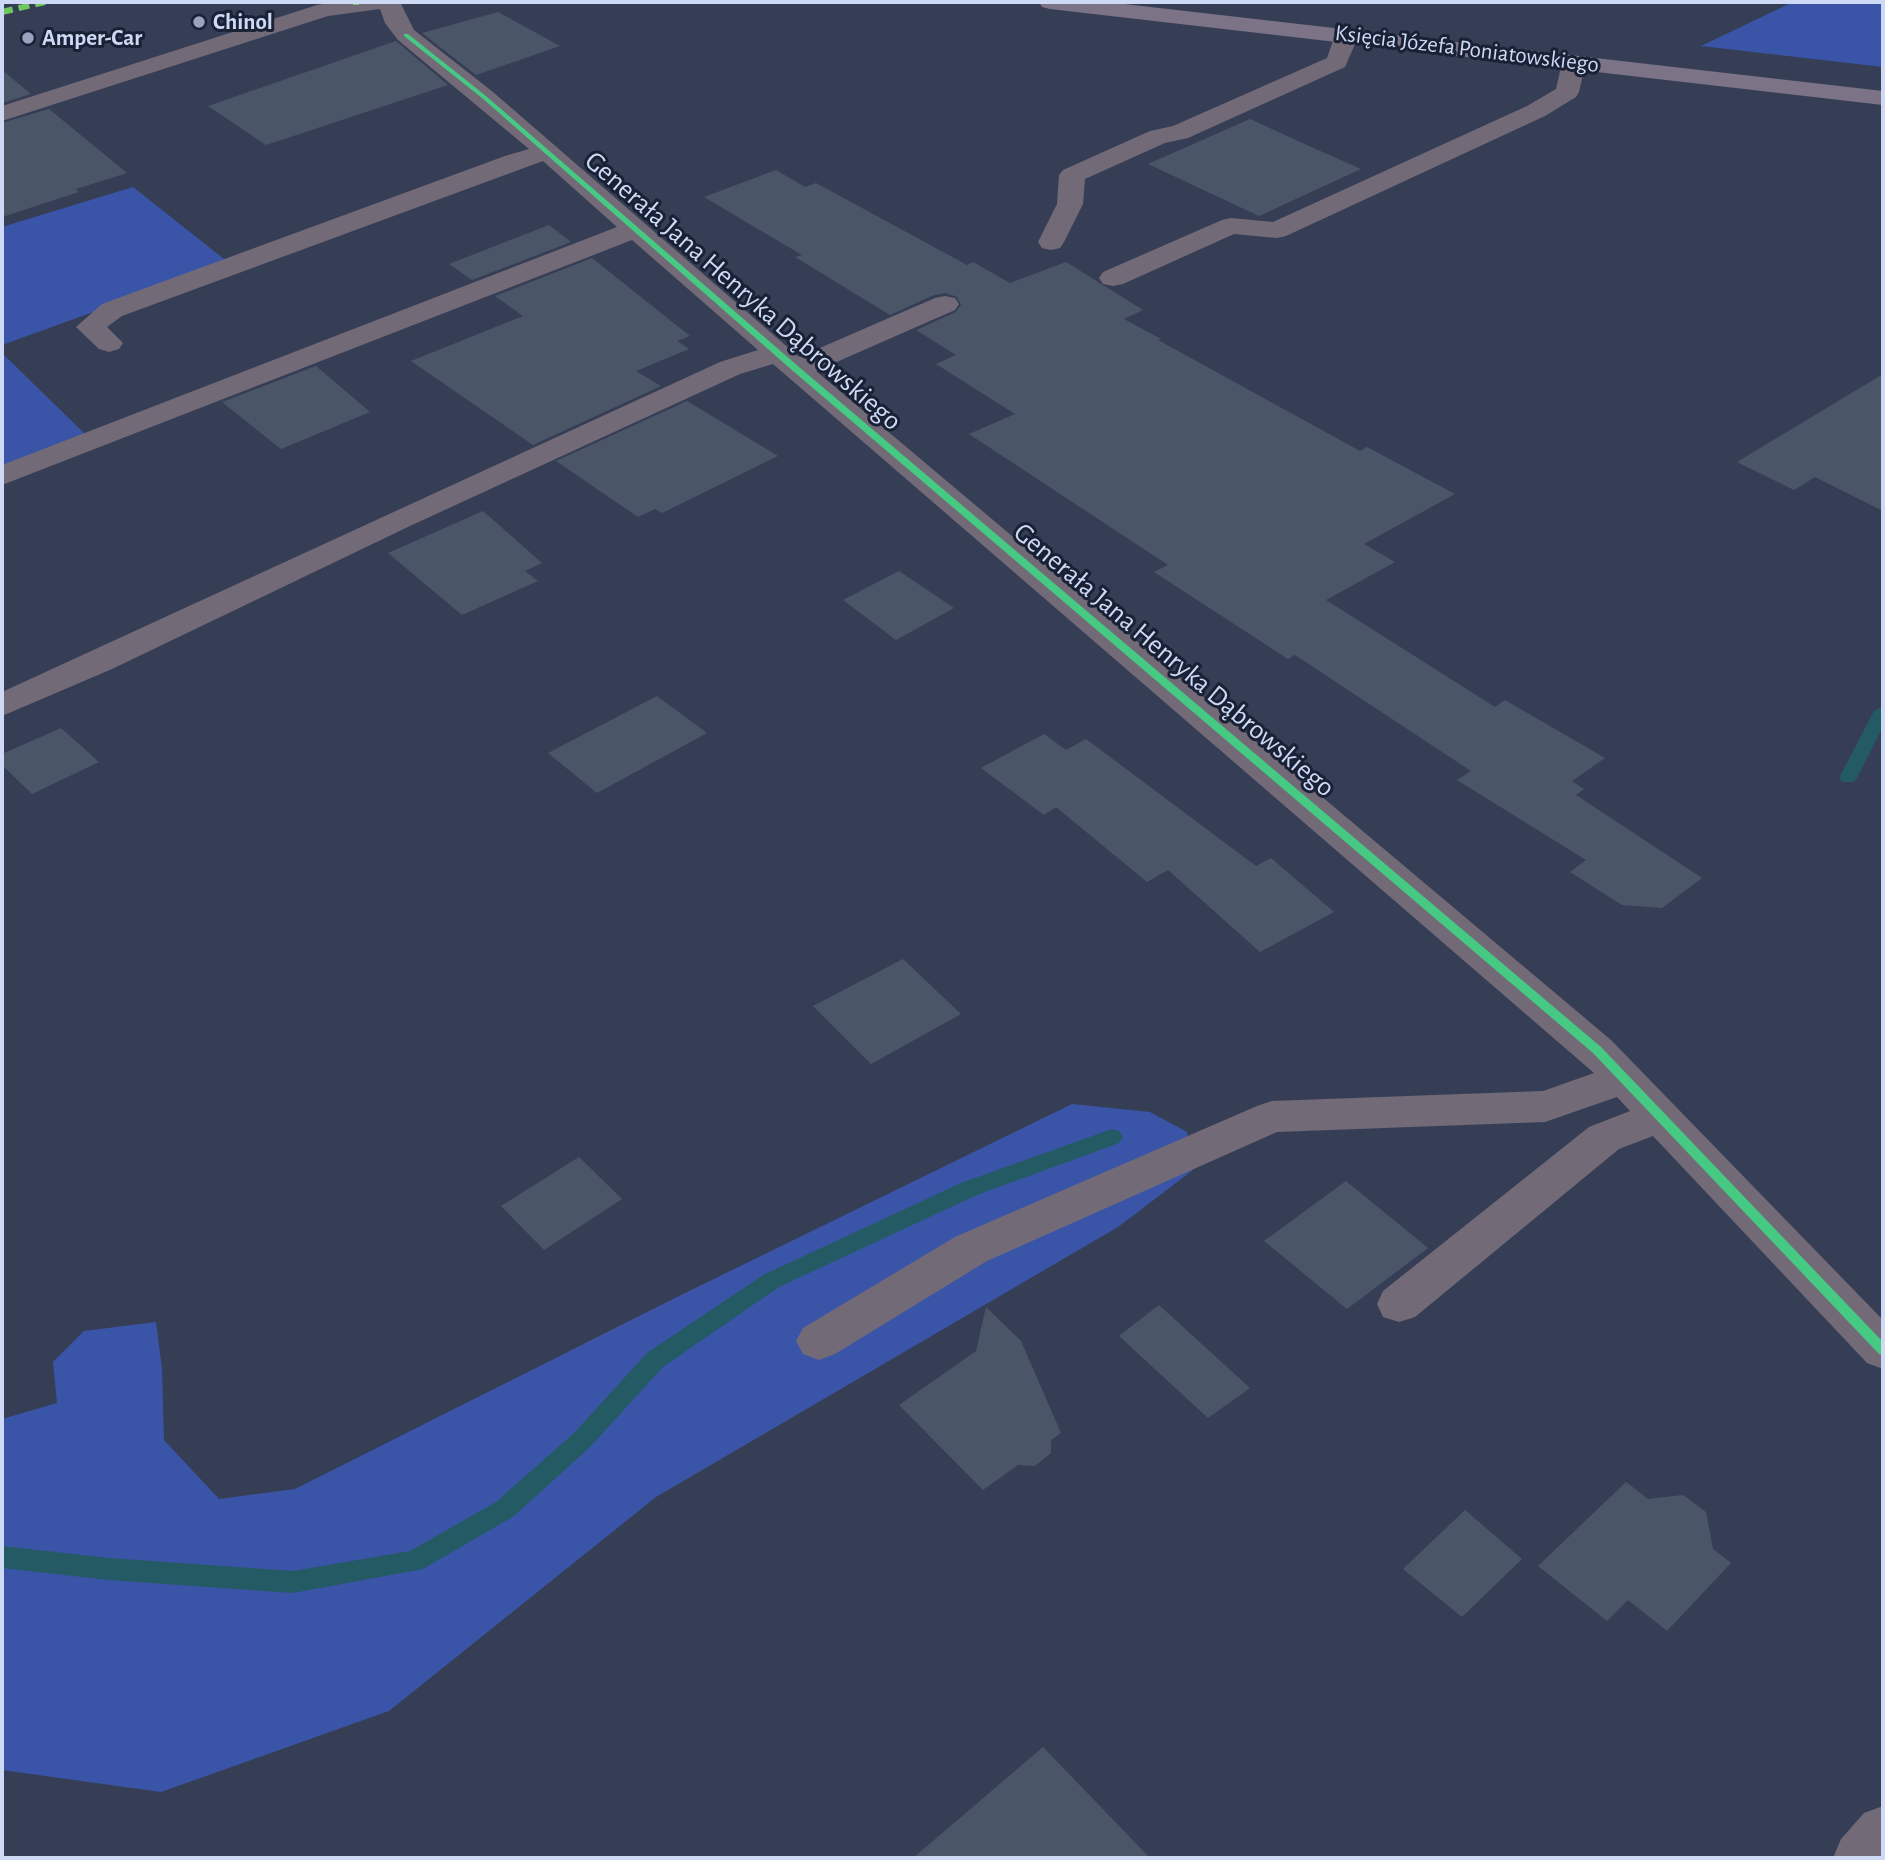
<!DOCTYPE html>
<html>
<head>
<meta charset="utf-8">
<style>
  body { margin:0 }
  #map { position:relative; width:1885px; height:1860px; overflow:hidden; background:#363e56; font-family:"Alegreya Sans",sans-serif }
  canvas { display:block }
  .frame { position:absolute; inset:0; border:4px solid #ced9f5; pointer-events:none }
</style>
</head>
<body>
<div id="map">
<canvas width="1885" height="1860"></canvas>
<div class="frame"></div>
</div>
<script>
const context = document.querySelector('canvas').getContext('2d');
context.lineJoin = 'round';
function fillPath(path, color) { context.fillStyle = color; context.fill(path, 'evenodd'); }
const poly = rows => new Path2D(rows.map(r => 'M' + r).join(''));
function trace(path, color, width, dash) { context.strokeStyle = color; context.lineWidth = width; context.lineCap = dash ? 'butt' : 'round'; context.setLineDash(dash || []); context.stroke(path); }
function label(font, color, halo, rows, align = 'center') {
  context.font = font + ' "Alegreya Sans",sans-serif'; context.lineWidth = 6; context.setLineDash([]); context.textBaseline = 'middle'; context.strokeStyle = halo; context.fillStyle = color; for (const [text, x, y, turn = 0] of rows) {
    context.save(); context.translate(x, y); context.rotate((+turn || 0) * Math.PI / 180); context.textAlign = isNaN(turn) ? turn : align; if (halo) context.strokeText(text, 0, 0); context.fillText(text, 0, 0); context.restore();
  }
}
fillPath(poly([
  [1793,2,1883,2,1883,67,1701,46],
  [133,187,229,263,2,345,2,227],
  [2,353,86,435,2,467],
  [1072,1104,1150,1112,1187,1132,1193,1170,1118,1227,656,1497,389,1711,161,1792,2,1770,2,1419,57,1403,53,1362,84,1331,156,1322,162,1369,164,1440,219,1499,295,1489,679,1296]
]), '#3a55a7');
fillPath(poly([
  [1883,706,1883,727,1857,778,1854,782,1842,782,1839,778,1874,711,1883,706],
  [1112,1129,1119,1131,1123,1137,1119,1143,977,1195,779,1287,663,1367,590,1447,514,1516,423,1569,293,1593,109,1580,2,1568,2,1546,109,1558,293,1571,410,1551,496,1502,574,1433,647,1353,763,1275,961,1183,1112,1129]
]), '#245a64');
fillPath(poly([
  [498,12,560,46,476,75,422,33],
  [396,41,448,85,266,145,208,106],
  [2,70,31,94,2,103],
  [49,109,127,173,76,189,79,192,2,217,2,123],
  [1250,119,1309,146,1361,169,1259,216,1148,164],
  [776,170,805,187,816,183,967,265,973,262,1010,283,1066,262,1143,310,1124,319,1161,339,1158,340,1360,451,1367,447,1455,494,1364,544,1395,562,1326,600,1495,707,1505,700,1605,758,1572,781,1584,789,1576,795,1702,878,1662,908,1622,905,1570,872,1586,860,1457,780,1471,771,1295,655,1288,659,1154,572,1168,565,969,434,1015,414,936,364,956,355,916,330,956,312,961,305,957,297,946,293,934,295,890,315,795,257,802,255,704,197],
  [549,225,571,242,472,280,449,264],
  [592,258,690,336,677,341,689,349,636,371,661,386,533,445,411,361,523,316,495,296],
  [316,366,370,412,281,449,222,402],
  [1883,374,1883,511,1815,477,1794,490,1737,462],
  [687,401,778,456,662,513,655,509,638,517,556,461],
  [483,511,542,563,525,571,538,581,462,615,388,553],
  [899,571,954,608,896,640,843,600],
  [657,696,707,733,597,793,548,753],
  [61,728,99,762,32,794,2,765,2,754],
  [1044,734,1066,750,1086,739,1256,866,1271,858,1334,912,1260,952,1168,870,1147,882,1056,807,1044,815,981,768],
  [903,959,961,1014,871,1064,813,1006],
  [579,1157,622,1199,544,1250,501,1206],
  [1346,1181,1428,1248,1347,1309,1264,1241],
  [1159,1305,1250,1388,1208,1418,1119,1336],
  [986,1307,1021,1341,1061,1433,1051,1440,1051,1453,1035,1466,1018,1465,983,1490,899,1405,976,1351],
  [1626,1482,1648,1499,1683,1495,1706,1512,1713,1549,1731,1563,1667,1631,1628,1600,1607,1621,1538,1566],
  [1465,1510,1522,1559,1462,1617,1403,1569],
  [1043,1747,1150,1858,913,1858]
]), '#4a5668');
fillPath(poly([
  [335,2,400,2,414,30,493,92,799,357,935,298,945,296,955,298,959,304,955,310,816,371,1611,1040,1883,1320,1883,1369,1867,1363,1653,1136,1619,1149,1415,1317,1399,1322,1383,1317,1377,1304,1383,1291,1589,1127,1630,1111,1617,1097,1545,1122,1277,1132,987,1261,835,1354,819,1360,803,1354,796,1341,803,1328,955,1237,1257,1106,1272,1101,1543,1091,1594,1073,773,364,740,374,410,526,112,669,2,716,2,692,720,362,758,350,632,240,2,485,2,465,617,227,543,161,122,316,107,327,123,343,119,349,109,352,99,349,76,327,102,304,505,156,529,149,398,40,385,23,380,9,328,16,2,121,2,106,317,5,335,2],
  [1347,28,1355,30,1359,35,1345,67,1188,138,1165,143,1085,179,1083,204,1064,242,1060,248,1051,250,1042,248,1038,242,1057,204,1059,175,1063,170,1150,131,1173,126,1327,58,1335,35,1339,30,1347,28],
  [1574,55,1582,57,1586,62,1579,92,1576,97,1545,116,1286,236,1277,238,1234,234,1123,284,1113,286,1103,284,1099,278,1103,272,1222,220,1231,218,1273,222,1527,106,1556,89,1562,62,1566,57,1574,55],
  [1883,1806,1883,1858,1833,1858,1841,1839,1864,1813,1883,1806]
]), '#736a78');
fillPath(poly([
  [1039,2,1107,2,1883,91,1883,105,1050,9,1042,7,1039,2]
]), '#7d7386');
trace(poly([
  [356,2,356,5],
  [2,12,45,2]
]), '#6dc95d', 6, [11, 6]);
fillPath(poly([
  [404,34,408,34,486,96,799,367,1601,1047,1883,1342,1883,1355,1879,1354,1593,1053,793,371,482,98,404,36,404,34]
]), '#46c982');
for (const [x, y, r, color] of [
  [199,22,7,"#99a3bd"],
  [28,38,7,"#99a3bd"]
]) { const dot = new Path2D(); dot.arc(x, y, r, 0, 2 * Math.PI); context.fillStyle = color; context.fill(dot); trace(dot, '#192135', 2.5); }
label('bold 23px', '#ced9f5', '#192135', [
  ["Chinol",213,22],
  ["Amper-Car",42,38]
], 'left');
label('23px', '#ced9f5', '#192135', [
  ["Księcia Józefa Poniatowskiego",1467,49,7]
]);
label('28px', '#ced9f5', '#192135', [
  ["Generała Jana Henryka Dąbrowskiego",743,291,41],
  ["Generała Jana Henryka Dąbrowskiego",1174,660,40]
]);
</script>
</body>
</html>
